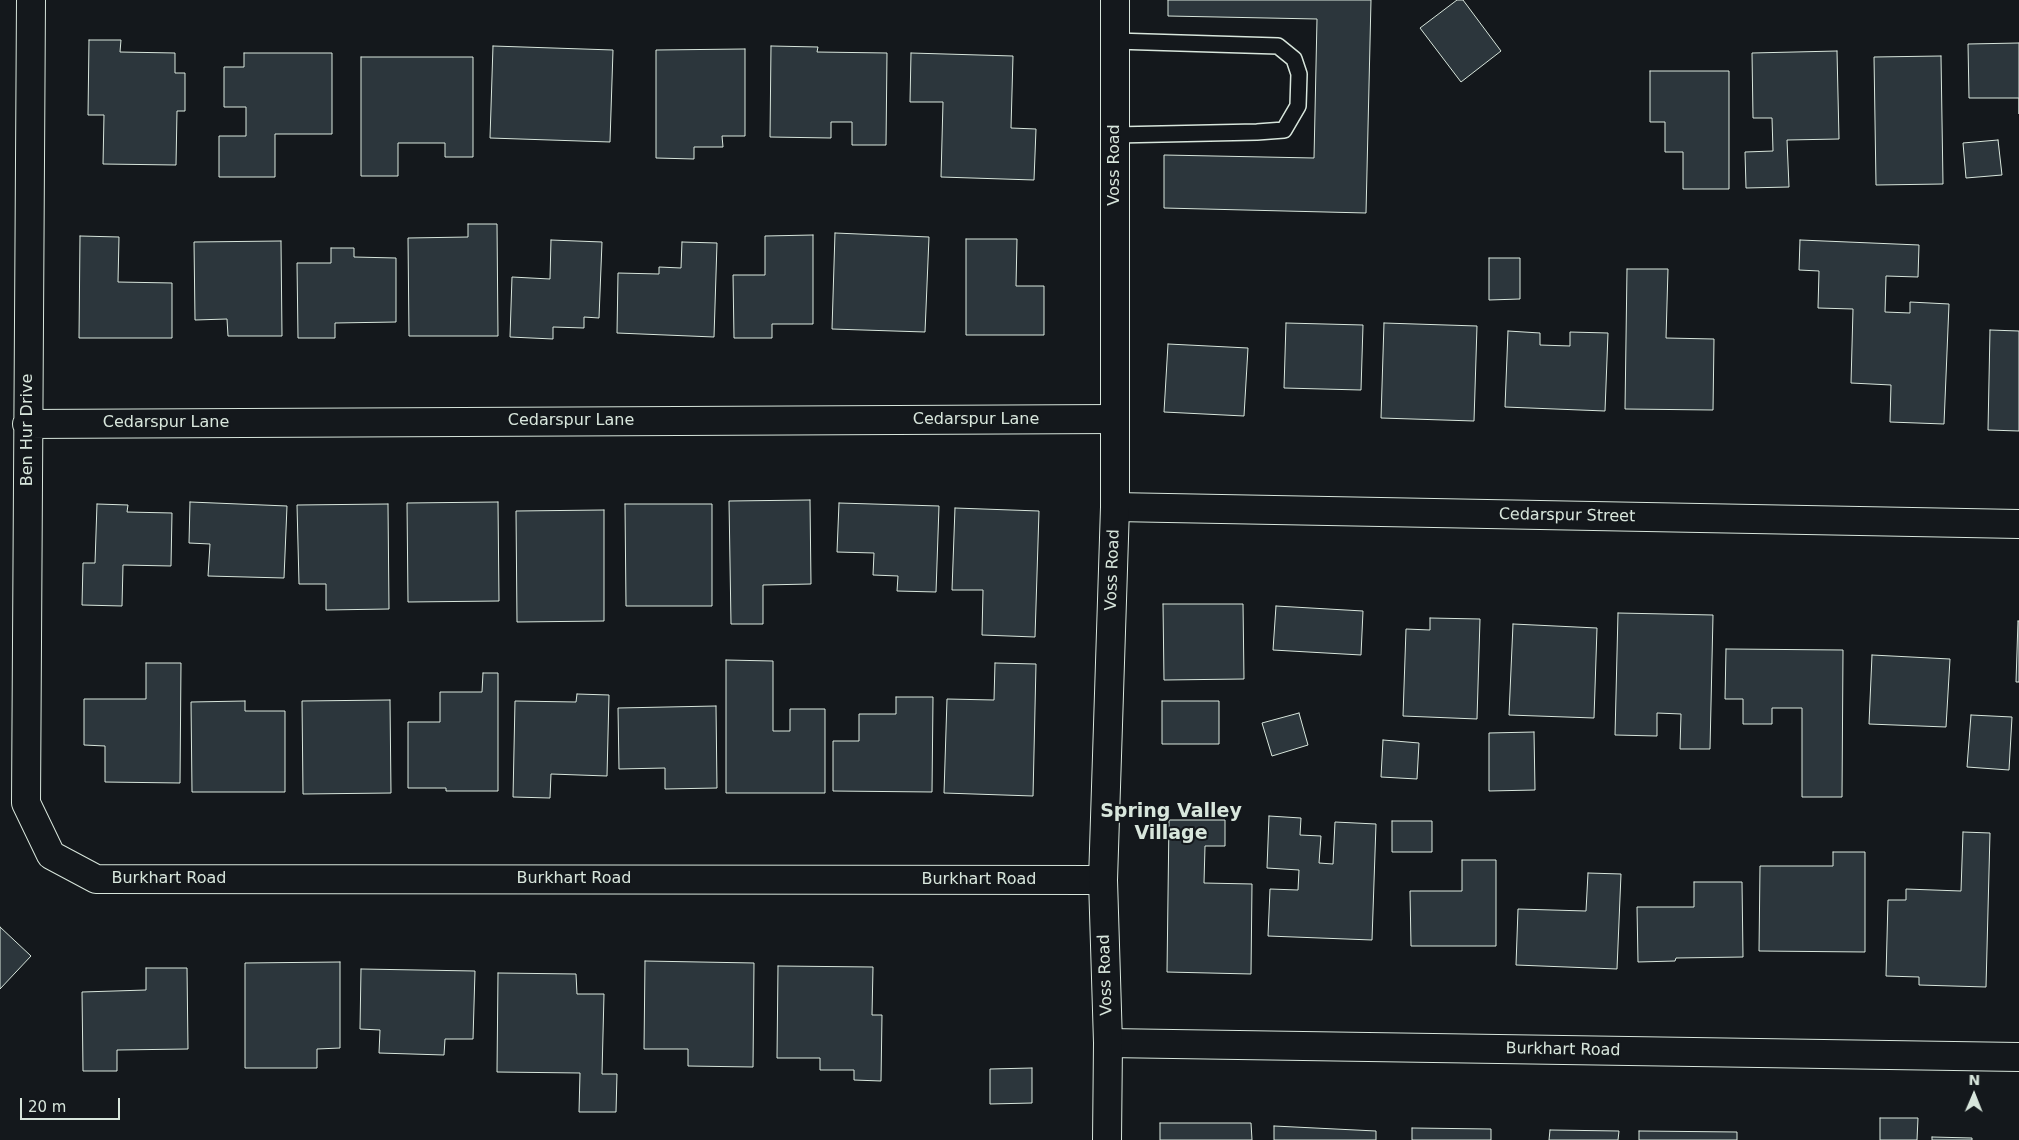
<!DOCTYPE html>
<html>
<head>
<meta charset="utf-8">
<style>
  body { margin:0 }
  #map { position:relative; width:2019px; height:1140px; overflow:hidden; background:#14181c; font-family:"DejaVu Sans",sans-serif }
  canvas { display:block }
  .north { position:absolute; left:1949px; top:1070px; width:50px; height:50px; -webkit-text-stroke:4px #14181c; paint-order:stroke; rotate:1deg; font-size:14px; font-weight:700; line-height:20px; text-align:center; color:#d8e6dc }
  .north::after { content:''; display:block; margin:auto; width:18px; height:22px; background:#d8e6dc; clip-path:polygon(50% 0,100% 100%,50% 72%,0 100%) }
  .scale { position:absolute; left:20px; top:1098px; width:100px; height:22px; box-sizing:border-box; border:2px solid #d8e6dc; border-top:0; padding-left:6px; font-size:15px; line-height:18px; white-space:nowrap; color:#d8e6dc; -webkit-text-stroke:4px #14181c; paint-order:stroke }
</style>
</head>
<body>
<div id="map">
<canvas width="2019" height="1140"></canvas>
<div class="north">N</div>
<div class="scale">20 m</div>
</div>
<script>
const context = document.querySelector('canvas').getContext('2d');
context.lineJoin = 'round';
function fillPath(path, color) { context.fillStyle = color; context.fill(path, 'evenodd'); }
const poly = rows => new Path2D(rows.map(r => 'M' + r).join(''));
function trace(path, color, width, dash) { context.strokeStyle = color; context.lineWidth = width; context.lineCap = dash ? 'butt' : 'round'; context.setLineDash(dash || []); context.stroke(path); }
function label(font, color, halo, rows, align = 'center') {
  context.font = font + ' "DejaVu Sans",sans-serif'; context.lineWidth = 4; context.setLineDash([]); context.textBaseline = 'middle'; context.strokeStyle = halo; context.fillStyle = color; for (const [text, x, y, turn = 0] of rows) {
    context.save(); context.translate(x, y); context.rotate((+turn || 0) * Math.PI / 180); context.textAlign = isNaN(turn) ? turn : align; if (halo) context.strokeText(text, 0, 0); context.fillText(text, 0, 0); context.restore();
  }
}
const building = poly([
  [1168,0,1371,0,1366,213,1164,208,1164,155,1314,158,1317,19,1168,16,1168,0],
  [1457,0,1463,0,1501,51,1461,82,1420,28,1457,0],
  [89,40,121,40,120,52,175,53,175,73,185,73,185,111,177,111,176,165,103,164,104,115,88,115,89,40],
  [2019,43,2019,114,2019,98,1969,98,1968,44,2019,43],
  [493,46,613,50,610,142,490,138,493,46],
  [771,46,818,47,817,52,887,53,886,145,852,145,852,122,831,122,831,138,770,137,771,46],
  [745,49,745,136,722,136,723,147,694,147,694,159,656,158,656,50,745,49],
  [1837,51,1839,139,1787,140,1789,187,1746,188,1745,152,1773,151,1772,118,1753,118,1752,53,1837,51],
  [244,53,332,53,332,134,275,134,275,177,219,177,219,136,246,136,246,107,224,107,224,67,244,67,244,53],
  [911,53,1013,56,1011,128,1036,129,1034,180,941,177,943,102,910,102,911,53],
  [1941,56,1943,184,1876,185,1874,57,1941,56],
  [361,57,473,57,473,157,445,157,445,143,398,143,398,176,361,176,361,57],
  [1650,71,1729,71,1729,189,1683,189,1683,152,1665,152,1665,122,1650,122,1650,71],
  [1998,140,2002,175,1966,178,1963,143,1998,140],
  [468,224,497,224,498,336,409,336,408,238,468,237,468,224],
  [835,233,929,237,925,332,832,329,835,233],
  [813,235,813,324,772,324,772,338,734,338,733,275,765,275,765,236,813,235],
  [80,236,119,237,118,282,172,283,172,338,79,338,80,236],
  [966,239,1017,239,1016,286,1044,286,1044,335,966,335,966,239],
  [551,240,602,242,599,318,584,317,584,328,553,327,553,339,510,337,512,277,550,279,551,240],
  [1800,240,1919,245,1918,277,1886,276,1885,312,1910,313,1910,302,1949,304,1944,424,1890,422,1891,385,1851,383,1853,309,1818,308,1819,271,1799,270,1800,240],
  [281,241,282,336,228,336,227,319,195,320,194,242,281,241],
  [682,242,717,243,714,337,617,333,618,273,659,274,659,267,681,268,682,242],
  [331,248,354,248,354,257,396,258,396,322,335,323,335,338,298,338,297,263,331,263,331,248],
  [1489,258,1520,258,1520,299,1489,300,1489,258],
  [1627,269,1668,269,1666,338,1714,339,1713,410,1625,409,1627,269],
  [1286,323,1363,325,1361,390,1284,388,1286,323],
  [1384,323,1477,326,1474,421,1381,418,1384,323],
  [1990,330,2019,331,2019,431,1988,430,1990,330],
  [1508,331,1540,333,1540,345,1570,346,1570,332,1608,333,1605,411,1505,407,1508,331],
  [1168,344,1248,348,1244,416,1164,412,1168,344],
  [810,500,811,584,763,585,763,624,731,624,729,501,810,500],
  [190,502,287,506,284,578,208,576,210,544,189,543,190,502],
  [498,502,499,601,408,602,407,503,498,502],
  [839,503,939,506,936,592,897,591,898,576,873,575,874,553,837,552,839,503],
  [97,504,128,505,127,512,172,513,171,566,123,565,122,606,82,605,83,563,95,563,97,504],
  [388,504,389,609,326,610,326,584,299,584,297,505,388,504],
  [625,504,712,504,712,606,626,606,625,504],
  [955,508,1039,511,1035,637,982,635,983,590,952,590,955,508],
  [604,510,604,621,517,622,516,511,604,510],
  [1163,604,1243,604,1244,679,1164,680,1163,604],
  [1276,606,1363,611,1361,655,1273,650,1276,606],
  [1618,613,1713,615,1710,749,1680,749,1681,714,1657,713,1657,736,1615,735,1618,613],
  [1430,618,1480,619,1477,719,1403,716,1406,629,1430,630,1430,618],
  [2018,621,2019,621,2019,682,2016,682,2018,621],
  [1513,624,1597,628,1594,718,1509,715,1513,624],
  [1726,649,1843,650,1842,797,1802,797,1802,708,1772,708,1772,724,1743,724,1743,699,1725,699,1726,649],
  [1872,655,1950,659,1946,727,1869,724,1872,655],
  [726,660,773,661,773,731,790,731,790,709,825,709,825,793,726,793,726,660],
  [146,663,181,663,180,783,105,782,105,746,84,745,84,699,146,699,146,663],
  [995,663,1036,664,1033,796,944,793,947,699,994,700,995,663],
  [483,673,498,673,498,791,446,791,446,788,408,788,408,722,440,722,440,692,482,692,483,673],
  [577,694,609,695,607,776,551,774,550,798,513,797,515,701,576,702,577,694],
  [896,697,933,697,932,792,833,791,833,741,859,741,859,714,896,714,896,697],
  [390,700,391,793,303,794,302,701,390,700],
  [245,701,245,711,285,711,285,792,192,792,191,702,245,701],
  [1162,701,1219,701,1219,744,1162,744,1162,701],
  [716,706,717,788,665,789,665,768,619,769,618,708,716,706],
  [1299,713,1308,745,1272,756,1262,723,1299,713],
  [1971,715,2012,717,2009,770,1967,767,1971,715],
  [1534,732,1535,790,1489,791,1489,733,1534,732],
  [1383,740,1419,743,1417,779,1381,777,1383,740],
  [1269,816,1301,818,1300,835,1321,836,1319,863,1333,864,1335,822,1376,824,1372,940,1268,936,1270,889,1298,890,1299,870,1267,868,1269,816],
  [1169,820,1225,820,1225,846,1205,846,1204,883,1252,884,1251,974,1167,972,1169,820],
  [1392,821,1432,821,1432,852,1392,852,1392,821],
  [1963,832,1990,833,1986,987,1919,985,1919,977,1886,976,1888,900,1906,900,1906,889,1961,891,1963,832],
  [1833,852,1865,852,1865,952,1759,951,1760,866,1833,866,1833,852],
  [1462,860,1496,860,1496,946,1411,946,1410,891,1462,891,1462,860],
  [1588,873,1621,874,1617,969,1516,965,1518,909,1586,911,1588,873],
  [1694,882,1742,882,1743,957,1676,958,1675,961,1638,962,1637,907,1694,907,1694,882],
  [0,927,31,956,0,989,0,927],
  [645,961,754,963,753,1067,688,1066,688,1049,644,1049,645,961],
  [340,962,340,1048,317,1049,317,1068,245,1068,245,963,340,962],
  [778,966,873,967,872,1015,882,1015,881,1081,854,1080,854,1070,820,1070,820,1058,777,1058,778,966],
  [146,968,187,968,188,1049,117,1050,117,1071,83,1071,82,992,146,990,146,968],
  [361,969,475,971,473,1039,445,1039,444,1055,379,1053,380,1030,360,1029,361,969],
  [498,973,576,974,577,994,604,994,602,1074,617,1074,616,1112,579,1112,580,1073,497,1072,498,973],
  [1032,1068,1032,1103,990,1104,990,1069,1032,1068],
  [1880,1118,1918,1118,1917,1140,1880,1140,1880,1118],
  [1160,1123,1251,1123,1252,1140,1160,1140,1160,1123],
  [1274,1126,1376,1131,1376,1140,1274,1140,1274,1126],
  [1412,1128,1491,1129,1491,1140,1412,1140,1412,1128],
  [1550,1130,1619,1131,1618,1140,1549,1140,1550,1130],
  [1639,1131,1737,1132,1737,1140,1639,1140,1639,1131],
  [1932,1137,1972,1138,1972,1140,1932,1140,1932,1137]
]);
fillPath(building, '#2c363c');
trace(building, '#d8e6dc', 1);
const lane = poly([
  [1115,135,1257,132,1284,130,1298,106,1299,74,1294,59,1278,46,1115,41]
]);
const street = poly([
  [31,0,26,803,51,855,96,879,1103,880],
  [27,424,1114,419],
  [1115,507,2019,524],
  [1108,1043,2019,1057]
]);
const secondary = poly([
  [1107,1140,1108,1043,1103,880,1115,507,1115,0]
]);
trace(lane, '#d8e6dc', 18);
trace(street, '#d8e6dc', 30);
trace(secondary, '#d8e6dc', 30);
trace(lane, '#14181c', 15);
trace(street, '#14181c', 28);
trace(secondary, '#14181c', 28);
label('16px', '#d8e6dc', '#14181c', [
  ["Voss Road",1115,165,-90],
  ["Cedarspur Lane",976,420],
  ["Cedarspur Lane",571,421],
  ["Cedarspur Lane",166,423],
  ["Ben Hur Drive",28,430,-90],
  ["Cedarspur Street",1567,516,1],
  ["Voss Road",1113,570,-88],
  ["Burkhart Road",169,879],
  ["Burkhart Road",574,879],
  ["Burkhart Road",979,880],
  ["Voss Road",1106,975,-92],
  ["Burkhart Road",1563,1050,1]
]);
label('bold 19px', '#d8e6dc', '#14181c', [
  ["Spring Valley",1171,812],
  ["Village",1171,834]
]);
</script>
</body>
</html>
